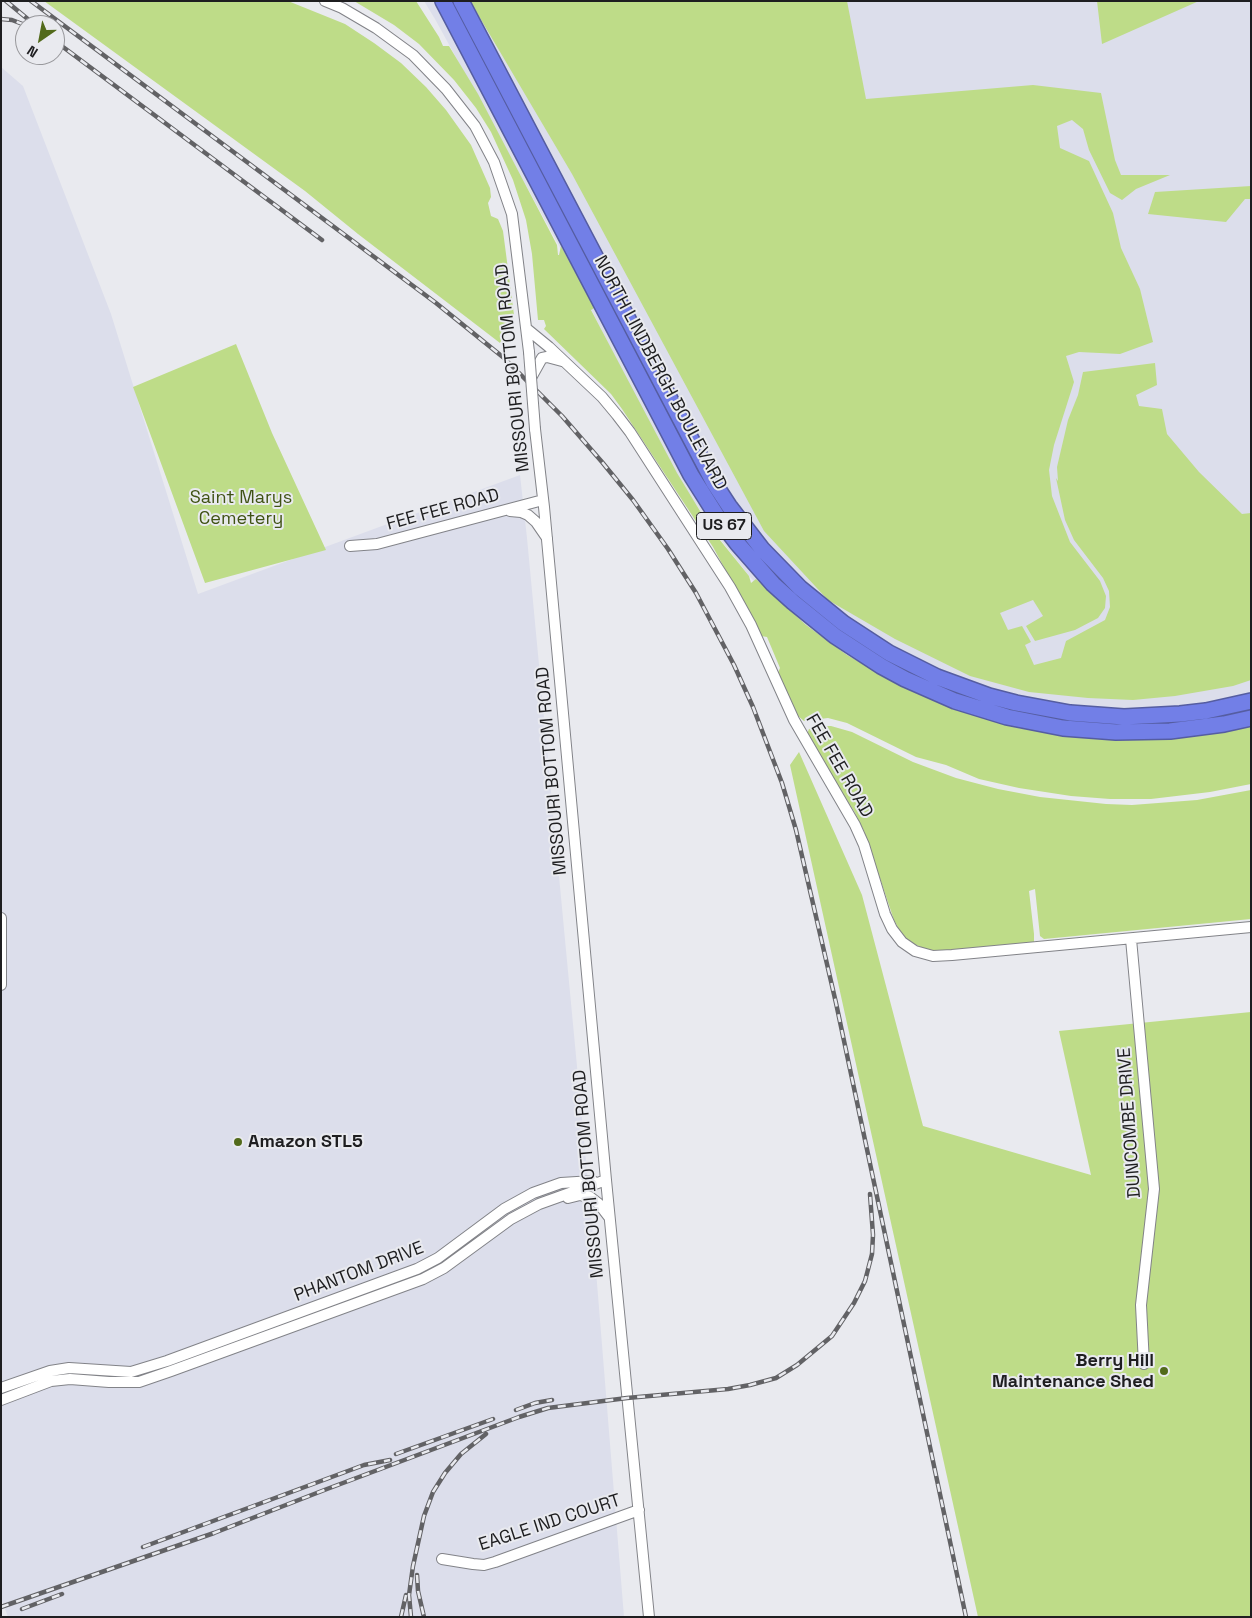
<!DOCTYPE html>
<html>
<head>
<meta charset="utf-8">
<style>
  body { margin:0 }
  #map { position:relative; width:1252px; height:1618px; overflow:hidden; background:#e9eaef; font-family:"Space Grotesk",sans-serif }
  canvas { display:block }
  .frame { position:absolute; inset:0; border:2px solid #1e1e20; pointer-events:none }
  .north { position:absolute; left:15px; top:15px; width:50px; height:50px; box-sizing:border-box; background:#e9eaef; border:1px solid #98989c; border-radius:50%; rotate:213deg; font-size:14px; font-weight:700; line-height:20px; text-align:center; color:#1e1e20 }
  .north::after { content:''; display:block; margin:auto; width:18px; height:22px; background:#526a1b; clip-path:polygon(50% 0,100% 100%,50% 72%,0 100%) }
</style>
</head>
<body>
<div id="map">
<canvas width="1252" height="1618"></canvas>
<div class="frame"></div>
<div class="north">N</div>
</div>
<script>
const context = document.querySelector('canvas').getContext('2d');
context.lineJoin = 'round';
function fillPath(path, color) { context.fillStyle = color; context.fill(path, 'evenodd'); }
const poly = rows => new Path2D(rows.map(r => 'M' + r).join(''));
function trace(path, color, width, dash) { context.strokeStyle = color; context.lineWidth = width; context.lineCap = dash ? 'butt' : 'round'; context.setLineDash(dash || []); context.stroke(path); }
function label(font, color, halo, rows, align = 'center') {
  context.font = font + ' "Space Grotesk",sans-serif'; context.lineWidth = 4; context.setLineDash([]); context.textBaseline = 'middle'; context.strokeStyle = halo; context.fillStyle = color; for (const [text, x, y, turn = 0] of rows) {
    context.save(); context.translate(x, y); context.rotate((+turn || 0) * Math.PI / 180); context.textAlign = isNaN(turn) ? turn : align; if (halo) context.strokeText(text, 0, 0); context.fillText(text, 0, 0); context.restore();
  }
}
fillPath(poly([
  [424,1,1251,1,1251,730,1230,735,1105,743,1026,737,893,691,790,619,750,577,717,535,672,469,558,244,435,19],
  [1,67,23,86,111,314,198,594,520,475,527,538,594,1246,624,1617,8,1617,1,1598]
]), '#dcdeeb');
fillPath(poly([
  [44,1,288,1,345,24,374,43,401,63,426,87,446,110,471,145,490,188,491,197,488,203,491,216,498,219,503,231,514,315,513,333,504,335,500,343,358,234,305,191],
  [354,1,416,1,439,37,443,46,449,46,478,94,557,245,558,255,559,255,561,246,585,290,594,308,591,310,677,473,711,529,749,576,751,583,756,579,806,625,847,655,897,684,963,712,1018,728,1084,738,1156,740,1216,733,1251,726,1251,784,1210,792,1151,799,1110,799,1071,796,1019,788,979,779,946,765,916,757,847,723,828,718,804,721,797,715,777,675,780,668,767,637,761,636,713,547,622,409,611,394,544,329,546,326,544,320,538,320,532,254,526,220,513,180,491,132,476,108,454,80,419,44,394,25],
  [470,1,847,1,866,99,1033,85,1101,93,1115,160,1121,175,1170,175,1136,189,1122,200,1110,193,1089,150,1083,129,1072,120,1057,126,1060,148,1089,161,1113,213,1121,248,1140,289,1153,342,1120,354,1079,352,1066,356,1074,382,1054,445,1049,470,1052,496,1070,542,1100,581,1106,596,1105,608,1098,618,1075,630,1035,641,1026,626,1043,616,1033,600,1000,613,1008,630,1022,626,1031,642,1025,645,1034,665,1061,658,1066,641,1105,620,1110,607,1109,591,1103,578,1074,540,1065,520,1056,478,1058,481,1057,467,1068,420,1078,395,1083,372,1155,363,1157,385,1136,395,1139,406,1162,409,1167,434,1199,472,1242,514,1251,513,1251,680,1233,686,1175,696,1133,700,1088,698,1029,692,970,676,895,639,828,600,764,531,572,174],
  [1097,1,1199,1,1102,44],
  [1251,186,1251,199,1245,199,1226,222,1148,214,1155,192],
  [236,344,272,433,326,550,205,583,133,387],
  [822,726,831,726,852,732,913,762,956,778,998,789,1040,797,1106,804,1132,805,1197,800,1251,790,1251,919,1044,939,1040,936,1035,889,1029,891,1034,934,1034,942,938,952,923,948,910,942,902,935,894,920,864,831,854,811,823,763,807,734,809,729],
  [799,752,862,895,923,1126,1091,1175,1059,1031,1251,1012,1251,1617,978,1617,790,765]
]), '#bedc88');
const minor = poly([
  [325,1,342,8,376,28,413,55,446,89,475,126,494,162,512,214,529,352],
  [527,329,549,347,602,397,617,415,630,432,730,587,751,625,794,720,855,825,864,845,885,914,892,929,902,942,915,951,933,956,952,955,1251,927],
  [532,376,542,358,547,357,562,361],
  [535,429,544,507,606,1180,649,1617],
  [510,511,521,512,528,515,536,522,547,538],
  [350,546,377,544,543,500],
  [1,918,1,985],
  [1131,939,1154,1189,1141,1305,1144,1364],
  [568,1198,580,1195,590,1197,599,1204,609,1217],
  [1,1388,50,1371,69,1368,131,1372,167,1361,417,1269,438,1258,504,1209,533,1193,561,1183,593,1181],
  [1,1400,51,1381,70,1379,109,1382,139,1382,171,1371,423,1279,444,1268,511,1219,539,1204,606,1180],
  [442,1559,473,1564,484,1565,495,1562,639,1510]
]);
const highway = poly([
  [443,1,691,475,720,521,737,543,773,584,793,602,835,636,881,666,905,679,955,701,1007,717,1063,728,1116,732,1170,731,1224,724,1251,718],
  [461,1,714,483,729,506,762,549,800,588,843,623,889,653,937,677,989,696,1016,703,1070,713,1124,717,1180,714,1206,711,1251,701]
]);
trace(minor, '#828388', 12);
trace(highway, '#555da1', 18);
trace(minor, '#fff', 10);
trace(highway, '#727fe7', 15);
const rail = poly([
  [6,1,35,25],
  [31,1,436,303,504,358,562,416,602,462,633,500,668,549,696,593,734,665,753,707,782,783,796,830,836,1003,966,1617],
  [1,19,12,20,25,25],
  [55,41,322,240],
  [516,1410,535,1403,552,1400],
  [396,1454,493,1419],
  [143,1547,364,1465,390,1460],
  [417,1575,418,1591,424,1617],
  [1,1607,214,1533,327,1489,519,1417,548,1408,627,1398,728,1389,750,1385,776,1378,797,1365,832,1336,854,1303,865,1281,872,1254,873,1235,870,1194],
  [22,1609,62,1594],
  [401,1617,406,1595],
  [411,1617,409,1595,413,1566,424,1516,433,1492,445,1473,461,1454,486,1434]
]);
trace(rail, '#626265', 4.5);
trace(rail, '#e9eaef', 2.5, [8]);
const minorBridge = poly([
  [529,352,535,429]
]);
trace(minorBridge, '#828388', 12, []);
trace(minorBridge, '#fff', 10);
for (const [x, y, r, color] of [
  [238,1142,5,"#526a1b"],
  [1164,1371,5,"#526a1b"]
]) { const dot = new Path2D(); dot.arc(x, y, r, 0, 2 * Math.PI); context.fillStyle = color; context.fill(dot); trace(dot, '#e9eaef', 2); }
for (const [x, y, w] of [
  [724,526,55]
]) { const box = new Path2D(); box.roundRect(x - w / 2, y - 13.5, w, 27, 4); context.fillStyle = '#e9eaef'; context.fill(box); trace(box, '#1e1e20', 1); }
label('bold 16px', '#1e1e20', null, [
  ["US 67",724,526]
]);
label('18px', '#1e1e20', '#e9eaef', [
  ["MISSOURI BOTTOM ROAD",513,368,-96],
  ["NORTH LINDBERGH BOULEVARD",660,373,62],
  ["FEE FEE ROAD",443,510,-15],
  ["FEE FEE ROAD",839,766,60],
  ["MISSOURI BOTTOM ROAD",552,771,-95],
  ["DUNCOMBE DRIVE",1130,1123,-94],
  ["MISSOURI BOTTOM ROAD",589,1174,-95],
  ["PHANTOM DRIVE",359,1272,-21],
  ["EAGLE IND COURT",550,1523,-18]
]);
label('18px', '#3f5213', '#e9eaef', [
  ["Saint Marys",241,498],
  ["Cemetery",241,519]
]);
label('bold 18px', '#1e1e20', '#e9eaef', [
  ["Amazon STL5",248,1142],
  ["Berry Hill",1154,1361,"right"],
  ["Maintenance Shed",1154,1382,"right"]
], 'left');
</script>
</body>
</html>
